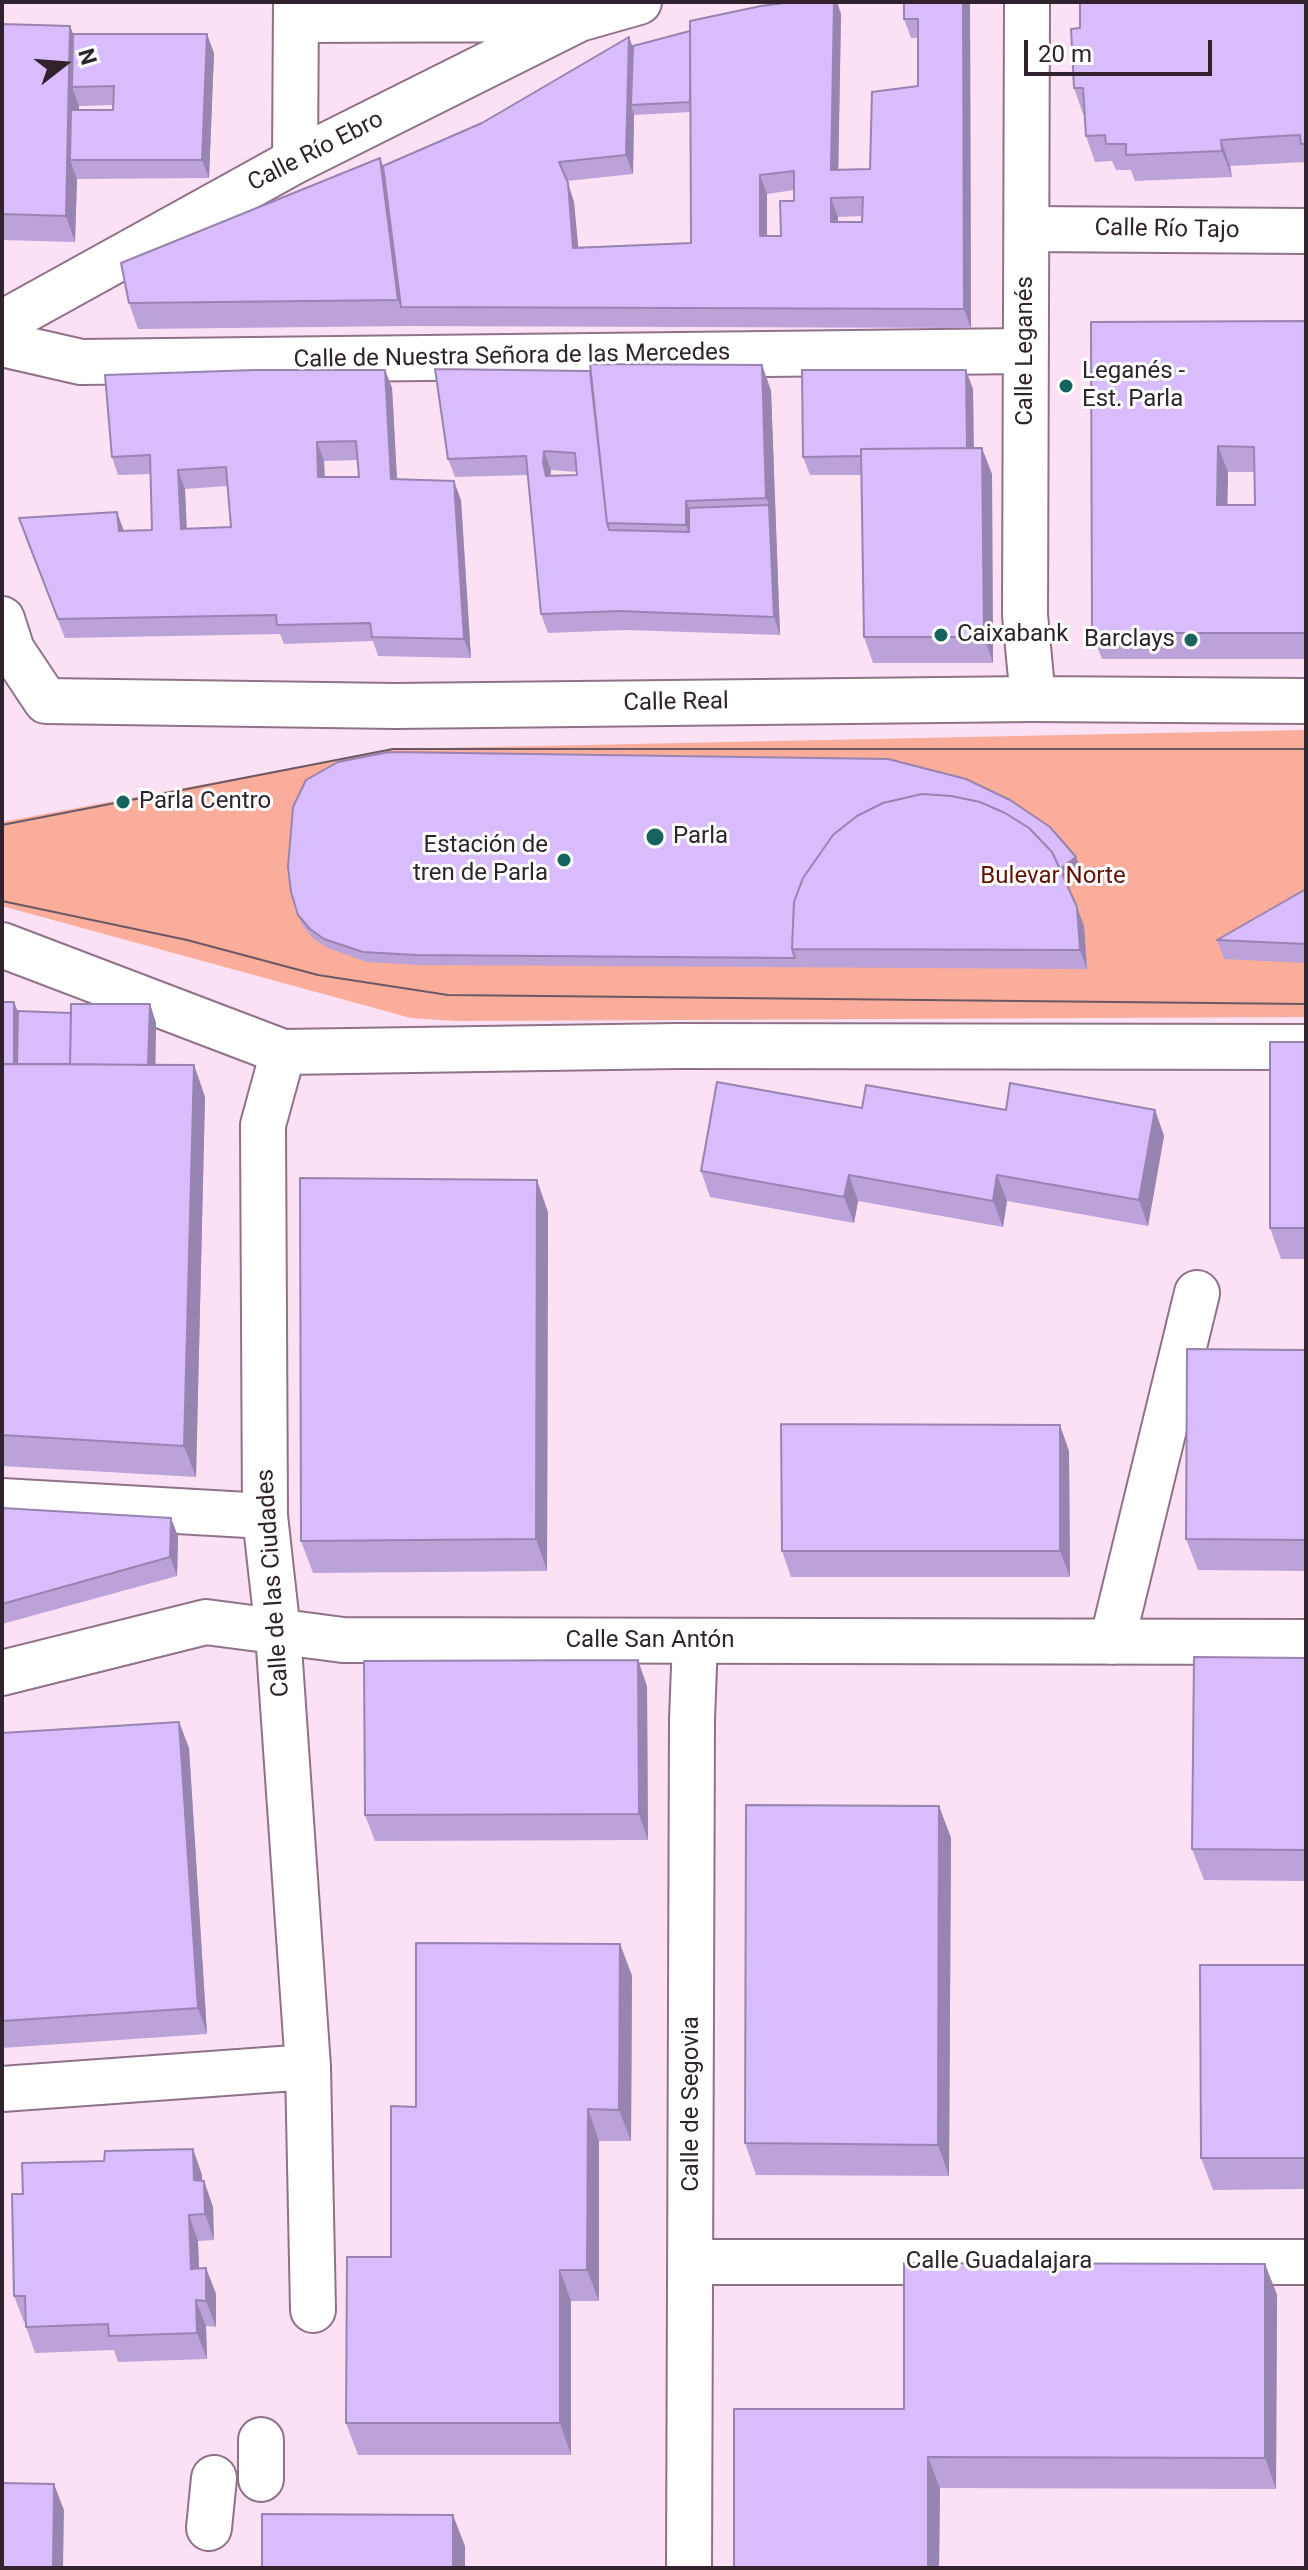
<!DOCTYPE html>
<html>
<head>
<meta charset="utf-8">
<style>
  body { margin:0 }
  #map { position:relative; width:1308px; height:2570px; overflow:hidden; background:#fce1f4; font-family:Roboto,sans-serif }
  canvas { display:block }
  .frame { position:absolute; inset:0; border:4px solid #30232d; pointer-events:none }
  .north { position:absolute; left:24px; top:24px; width:80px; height:80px; -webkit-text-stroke:6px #fff; paint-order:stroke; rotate:73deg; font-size:22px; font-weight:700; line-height:32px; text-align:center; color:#30232d }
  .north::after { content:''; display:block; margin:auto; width:28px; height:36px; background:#30232d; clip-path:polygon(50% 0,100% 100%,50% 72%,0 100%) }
  .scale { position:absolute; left:1024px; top:40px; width:188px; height:36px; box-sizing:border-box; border:4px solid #30232d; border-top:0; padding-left:10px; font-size:24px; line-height:28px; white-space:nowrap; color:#30232d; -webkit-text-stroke:6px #fff; paint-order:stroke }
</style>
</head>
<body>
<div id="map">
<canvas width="1308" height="2570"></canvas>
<div class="frame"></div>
<div class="north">N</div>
<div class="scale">20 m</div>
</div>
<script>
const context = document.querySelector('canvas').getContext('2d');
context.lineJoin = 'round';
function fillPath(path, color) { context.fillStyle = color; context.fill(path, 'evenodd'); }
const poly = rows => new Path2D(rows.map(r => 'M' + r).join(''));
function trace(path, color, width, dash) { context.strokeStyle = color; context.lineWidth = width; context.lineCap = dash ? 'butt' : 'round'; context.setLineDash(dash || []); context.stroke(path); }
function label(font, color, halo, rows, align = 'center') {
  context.font = font + ' Roboto,sans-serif'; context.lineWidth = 6; context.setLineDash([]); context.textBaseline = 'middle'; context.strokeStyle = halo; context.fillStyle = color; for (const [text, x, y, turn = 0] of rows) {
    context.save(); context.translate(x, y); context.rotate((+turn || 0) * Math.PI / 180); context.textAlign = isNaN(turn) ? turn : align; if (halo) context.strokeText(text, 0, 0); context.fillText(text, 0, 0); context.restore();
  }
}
fillPath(poly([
  [1306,730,1306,1017,457,1021,411,1018,2,906,2,822,393,749]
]), '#faad9a');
const pedestrian = poly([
  [2,945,283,1052],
  [261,2479,261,2440],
  [209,2528,214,2478]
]);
const minor = poly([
  [297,20,568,19],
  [295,161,296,2],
  [1027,229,1306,231],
  [2,323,295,161,579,19,639,2],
  [2,344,81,362,1024,351],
  [2,619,12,650,46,701,395,706,1033,699],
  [283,1052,263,1125,265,1516,278,1633,308,2067,313,2310],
  [2,1501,265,1516],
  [1112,1642,1197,1293],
  [2,1673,206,1622,343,1640,1306,1642],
  [2,2089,308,2067],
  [692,2262,1306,2262]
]);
const tertiary = poly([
  [1027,2,1025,615,1033,699,1306,701],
  [283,1052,677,1046,1306,1047],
  [689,2568,692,1719,695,1641]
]);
trace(pedestrian, '#907288', 48);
trace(minor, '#907288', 48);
trace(tertiary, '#907288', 48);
trace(pedestrian, '#fff', 44);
trace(minor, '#fff', 44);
trace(tertiary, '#fff', 44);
trace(poly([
  [2,825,393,749,1306,749],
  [2,901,187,940,318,975,448,995,1306,1004]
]), '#6a5965', 2);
fillPath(poly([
  [791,2,837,2,841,14,838,170,870,169,918,86,918,38,911,38,904,19,970,2,971,328,408,326,138,329,129,303,383,166,482,123,633,46],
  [690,112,691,243,578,247,574,202,567,181,633,174,634,115],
  [794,190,794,201,781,236,767,236,767,194],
  [862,216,862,222,838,222,838,217],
  [1306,2,1306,162,1230,166,1232,177,1135,181,1131,170,1116,170,1112,161,1095,162,1086,136,1085,114,1083,114,1074,88,1080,28],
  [2,24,70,26,73,34,214,53,209,178,77,179,75,242,2,240],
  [113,105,113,110,79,110,79,106],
  [1306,321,1306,659,1102,659,1092,633,1091,322],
  [1228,472,1255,472,1255,505,1227,505],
  [762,365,771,391,780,635,626,630,548,633,541,614,528,475,455,477,448,459,590,371],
  [551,470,577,472,577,475,550,476],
  [385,370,392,388,397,480,461,500,471,658,378,656,373,641,284,644,280,634,65,638,25,537,152,530,151,474,118,475,112,457],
  [358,460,359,477,325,477,324,461],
  [228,486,231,527,187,528,185,489],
  [973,389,974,448,992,474,993,663,873,663,864,637,861,475,810,475,803,457],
  [1080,867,1064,878,1084,926,1087,969,420,965,367,962,328,948,314,939,302,925,291,892],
  [1306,889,1306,963,1224,959,1217,940],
  [2,1002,14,1002,18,1011,71,1013,150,1004,156,1023,155,1065,194,1065,205,1097,196,1477,2,1466],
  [1306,1042,1306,1259,1281,1259,1270,1228],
  [862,1108,1006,1110,1155,1110,1164,1136,1148,1226,1007,1201,1003,1227,858,1201,854,1223,710,1197,701,1171],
  [548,1212,547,1571,313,1573,301,1541],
  [1306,1350,1306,1571,1198,1570,1186,1539],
  [1069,1451,1070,1577,791,1577,782,1551],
  [2,1508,178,1536,177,1576,2,1624],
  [1306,1658,1306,1881,1204,1880,1192,1849],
  [647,1686,648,1840,375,1841,365,1815],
  [179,1722,189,1748,207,2034,2,2048,2,1733],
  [939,1806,951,1838,949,2176,756,2175,745,2143],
  [620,1944,632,1976,631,2141,599,2141,599,2301,571,2301,571,2455,358,2455,346,2423,391,2257,416,2107],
  [1306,1965,1306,2189,1213,2190,1201,2158],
  [193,2149,202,2175,202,2181,204,2181,213,2207,214,2240,198,2241,199,2268,206,2268,216,2294,216,2327,206,2326,207,2359,118,2362,114,2350,35,2353,26,2327,26,2322,24,2322,14,2296,23,2194,104,2161],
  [1265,2264,1277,2295,1276,2489,940,2488,939,2568,734,2568,904,2409]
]), '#bba2d9');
fillPath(poly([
  [834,2,837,2,841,14,838,189,831,170],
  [963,2,970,2,971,328,964,309],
  [70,26,80,52,72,87,79,106,77,160,70,160,77,179,75,242,66,216],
  [207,34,214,53,209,178,202,160],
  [629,37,636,56,631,105,634,115,633,174,626,155],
  [1221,140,1230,166,1232,177,1222,151],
  [380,158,390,184,401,307,398,300],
  [760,175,767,194,767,255,760,236],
  [568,183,574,202,580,266,573,248],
  [831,198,838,217,838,240,831,222],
  [762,365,771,391,780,635,774,617,769,505,766,498],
  [385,370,392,388,398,498,391,479],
  [966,370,973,389,974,475,968,456],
  [317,442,324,461,325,496,318,477],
  [1218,446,1228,472,1227,531,1217,505],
  [982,448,992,474,993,663,984,637],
  [544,451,551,470,550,482,546,476,543,463],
  [178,470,185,489,187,547,181,529],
  [454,481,461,500,471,658,464,639],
  [686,501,696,527,695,551,686,525],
  [117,512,124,531,119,531],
  [1076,857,1080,867,1063,879,1059,869],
  [1077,907,1084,926,1087,969,1080,950],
  [14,1002,21,1021,21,1085,14,1076],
  [150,1004,156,1023,155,1096,148,1077],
  [194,1065,205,1097,196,1477,184,1446],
  [1155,1110,1164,1136,1148,1226,1139,1200],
  [849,1175,858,1201,854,1223,844,1197],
  [997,1175,1007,1201,1003,1227,993,1201],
  [537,1180,548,1212,547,1571,536,1539],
  [1060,1425,1069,1451,1070,1577,1060,1551],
  [171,1518,178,1536,177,1576,170,1557],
  [638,1660,647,1686,648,1840,639,1814],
  [179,1722,189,1748,207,2034,198,2008],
  [939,1806,951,1838,949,2176,938,2145],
  [620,1944,632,1976,631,2141,619,2110],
  [588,2109,599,2141,599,2301,587,2270],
  [193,2149,202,2175,203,2206,194,2180],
  [204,2181,213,2207,214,2240,205,2214],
  [189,2215,198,2241,200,2295,191,2269],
  [1265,2264,1277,2295,1276,2489,1265,2458],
  [206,2268,216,2294,216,2327,206,2301],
  [560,2270,571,2301,571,2455,560,2423],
  [196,2300,206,2326,207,2359,197,2333],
  [928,2457,940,2488,939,2568,928,2568],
  [54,2484,64,2510,63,2568,53,2568],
  [453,2515,465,2546,465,2568,453,2568]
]), '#9884b0');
const building = poly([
  [791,2,834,2,831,170,870,169,872,92,918,86,918,19,904,19,904,2,963,2,964,309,401,307,383,166,482,123,629,37,626,155,559,162,568,183,573,248,691,243,690,21,761,6,791,2],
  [794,171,794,201,780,201,781,236,760,236,760,175,794,171],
  [863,197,862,222,831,222,831,198,863,197],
  [1080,2,1306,2,1306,144,1301,144,1300,135,1263,137,1221,140,1222,151,1126,155,1126,144,1106,144,1105,135,1086,136,1083,88,1074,88,1071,29,1080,28,1080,2],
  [2,24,70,26,66,216,2,214,2,24],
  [690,31,690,102,631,105,633,46,690,31],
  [73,34,207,34,202,160,70,160,71,110,113,110,114,86,72,87,73,34],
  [380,158,398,300,129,303,121,263,380,158],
  [1306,321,1306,633,1092,633,1091,322,1306,321],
  [1218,446,1254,447,1255,505,1217,505,1218,446],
  [590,364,762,365,766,498,686,501,686,525,607,523,590,364],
  [435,369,590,371,607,523,609,530,689,532,689,508,769,505,774,617,619,611,541,614,526,456,448,459,435,369],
  [544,451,575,453,577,475,546,476,543,463,544,451],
  [255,370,385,370,391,479,454,481,464,639,372,637,370,623,277,625,276,615,58,619,19,518,117,512,119,531,152,530,150,455,112,457,105,375,255,370],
  [356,441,359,477,318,477,317,442,356,441],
  [226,467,231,527,181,529,178,470,226,467],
  [802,370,966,370,967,448,861,449,861,456,803,457,802,370],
  [982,448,984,637,864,637,861,449,982,448],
  [389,752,888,759,966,779,1010,800,1050,827,1076,857,1060,869,1052,852,1029,828,1005,813,980,802,951,796,922,794,883,803,857,816,833,835,803,878,794,902,792,949,795,958,416,955,363,952,324,939,310,929,298,915,291,892,288,867,293,807,306,780,338,762,389,752],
  [922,794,951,796,980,802,1005,813,1029,828,1052,852,1077,907,1080,950,792,949,794,902,803,878,833,835,857,816,883,803,922,794],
  [1306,889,1306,944,1217,940,1306,889],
  [2,1002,14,1002,14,1064,2,1064,2,1002],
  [71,1004,150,1004,148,1065,70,1064,71,1004],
  [18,1011,71,1013,70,1064,17,1064,18,1011],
  [1270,1042,1306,1042,1306,1228,1270,1228,1270,1042],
  [2,1064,194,1065,184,1446,2,1435,2,1064],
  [717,1082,862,1108,866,1085,1006,1110,1010,1083,1155,1110,1139,1200,997,1175,993,1201,849,1175,844,1197,701,1171,717,1082],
  [300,1178,537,1180,536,1539,301,1541,300,1178],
  [1187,1349,1306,1350,1306,1540,1186,1539,1187,1349],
  [781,1424,1060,1425,1060,1551,782,1551,781,1424],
  [2,1508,171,1518,170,1557,2,1604,2,1508],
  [1194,1657,1306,1658,1306,1850,1192,1849,1194,1657],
  [638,1660,639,1814,365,1815,364,1661,638,1660],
  [179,1722,198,2008,2,2021,2,1733,179,1722],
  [746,1805,939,1806,938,2145,745,2143,746,1805],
  [416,1943,620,1944,619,2110,588,2109,587,2270,560,2270,560,2423,346,2423,347,2257,391,2257,391,2106,416,2107,416,1943],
  [1200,1965,1306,1965,1306,2158,1201,2158,1200,1965],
  [193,2149,194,2180,204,2181,205,2214,189,2215,191,2269,206,2268,206,2301,196,2300,197,2333,109,2336,108,2324,26,2327,25,2296,14,2296,12,2194,23,2194,22,2163,104,2161,105,2151,193,2149],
  [904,2263,1265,2264,1265,2458,928,2457,928,2568,734,2568,734,2409,904,2409,904,2263],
  [2,2483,54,2484,53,2568,2,2568,2,2483],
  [262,2514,453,2515,453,2568,262,2568,262,2514],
  [1226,2567,1306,2568,1226,2568,1226,2567]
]);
fillPath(building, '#d9bcfc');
trace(building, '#9884b0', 2);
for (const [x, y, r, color] of [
  [1066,386,8,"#16635d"],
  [941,635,8,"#16635d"],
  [1191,640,8,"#16635d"],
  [123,802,8,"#16635d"],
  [655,837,10,"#16635d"],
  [564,860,8,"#16635d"]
]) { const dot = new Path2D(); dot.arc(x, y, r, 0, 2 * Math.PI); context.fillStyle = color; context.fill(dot); trace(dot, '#fff', 3); }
label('24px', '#30232d', '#fff', [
  ["Calle Río Ebro",316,152,-27],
  ["Calle Río Tajo",1167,230,1],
  ["Calle Leganés",1026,351,-90],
  ["Calle de Nuestra Señora de las Mercedes",512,357,-1],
  ["Calle Real",676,703,-1],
  ["Calle de las Ciudades",274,1583,-94],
  ["Calle San Antón",650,1641],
  ["Calle de Segovia",692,2104,-90],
  ["Calle Guadalajara",999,2262]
]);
label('24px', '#30232d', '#fff', [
  ["Leganés -",1082,372],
  ["Est. Parla",1082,400],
  ["Caixabank",957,635],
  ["Barclays",1175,640,"right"],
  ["Parla Centro",139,802],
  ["Parla",673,837],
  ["Estación de",548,846,"right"],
  ["tren de Parla",548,874,"right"]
], 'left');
label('24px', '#631200', '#fff', [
  ["Bulevar Norte",1053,877]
]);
</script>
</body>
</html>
